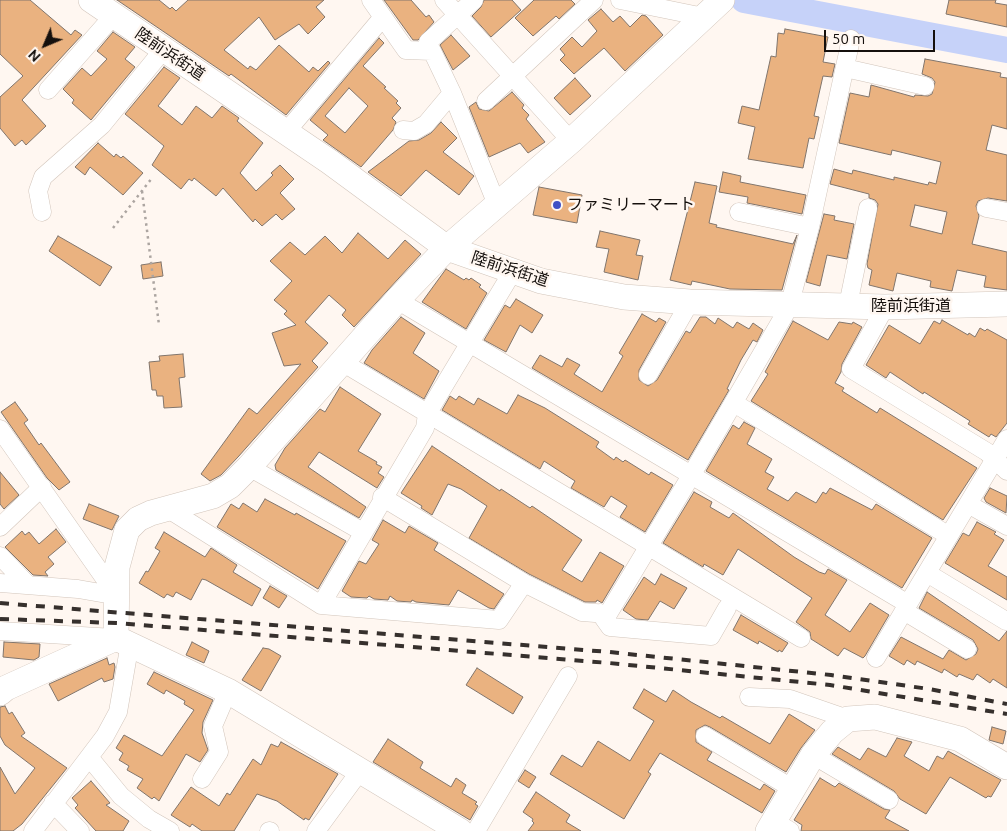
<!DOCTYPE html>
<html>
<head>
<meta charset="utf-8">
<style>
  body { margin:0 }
  #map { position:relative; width:1007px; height:831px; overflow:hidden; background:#fff7f1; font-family:Ubuntu,sans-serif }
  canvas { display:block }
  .north { position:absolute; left:20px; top:20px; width:50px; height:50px; -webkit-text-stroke:4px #fff7f1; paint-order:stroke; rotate:225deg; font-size:14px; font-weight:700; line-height:20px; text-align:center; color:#15100d }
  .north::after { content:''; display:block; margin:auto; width:18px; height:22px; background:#15100d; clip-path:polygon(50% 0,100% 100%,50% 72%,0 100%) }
  .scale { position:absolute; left:824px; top:30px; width:111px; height:22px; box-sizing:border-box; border:2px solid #15100d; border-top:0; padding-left:6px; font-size:15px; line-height:18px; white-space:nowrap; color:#15100d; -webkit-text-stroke:4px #fff7f1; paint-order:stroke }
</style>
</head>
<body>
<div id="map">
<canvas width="1007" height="831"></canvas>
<div class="north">N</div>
<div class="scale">50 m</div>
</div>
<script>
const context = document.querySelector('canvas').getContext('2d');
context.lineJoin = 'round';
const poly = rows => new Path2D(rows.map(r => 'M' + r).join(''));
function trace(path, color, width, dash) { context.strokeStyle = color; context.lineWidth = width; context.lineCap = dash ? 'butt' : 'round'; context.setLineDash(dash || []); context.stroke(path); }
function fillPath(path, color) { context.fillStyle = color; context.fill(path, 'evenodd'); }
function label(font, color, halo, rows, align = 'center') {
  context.font = font + ' Ubuntu,"Noto Sans JP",sans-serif'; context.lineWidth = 5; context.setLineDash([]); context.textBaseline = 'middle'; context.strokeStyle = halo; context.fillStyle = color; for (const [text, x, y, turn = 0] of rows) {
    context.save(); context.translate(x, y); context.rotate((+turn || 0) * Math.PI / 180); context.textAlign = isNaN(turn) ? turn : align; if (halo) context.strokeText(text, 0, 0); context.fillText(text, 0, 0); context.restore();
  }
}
trace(poly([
  [744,0,1007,50]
]), '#c6d2f9', 26);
const building = poly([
  [0,0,30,0,71,35,75,30,82,35,22,100,46,126,26,145,22,140,15,146,0,128,0,97,23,76,0,54,0,0],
  [117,0,159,0,170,9,172,7,176,11,188,0,324,0,316,7,325,17,308,34,299,24,275,40,259,17,224,50,248,69,250,66,256,70,279,45,309,72,313,67,318,71,328,61,330,63,286,115,231,74,229,76,117,0],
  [384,0,411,0,426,17,429,15,434,22,418,40,413,40,384,0],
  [484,0,512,0,521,10,491,37,472,16,481,7,484,0],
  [534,0,571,0,575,4,559,19,556,16,533,36,515,18,534,0],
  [949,0,996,0,995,3,1007,5,1007,27,946,14,949,0],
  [601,9,613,22,620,16,630,27,642,15,646,16,663,35,625,71,604,48,574,74,560,60,565,55,560,49,572,37,582,47,597,31,588,20,601,9],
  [785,29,828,37,823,62,835,64,832,77,823,76,814,116,819,117,814,139,809,138,803,168,748,159,755,127,738,123,742,106,759,110,771,56,776,57,778,33,784,34,785,29],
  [113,32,135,47,125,59,135,67,91,120,72,103,74,100,63,89,82,68,91,76,107,59,97,51,113,32],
  [451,35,470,56,453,70,440,45,451,35],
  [379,38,384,43,363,66,386,87,384,88,398,101,396,103,401,108,392,118,396,122,393,130,361,167,323,140,328,135,310,120,379,38],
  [349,88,368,106,345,133,325,116,349,88],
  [925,59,1001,73,1000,77,1007,78,1007,129,992,125,986,150,1007,155,1007,201,988,198,978,201,976,206,979,216,972,244,1007,252,1007,290,984,287,986,276,957,270,952,291,930,287,931,281,897,273,893,291,869,285,872,270,868,268,867,264,878,204,875,200,869,198,869,194,830,184,834,169,852,174,853,170,894,180,894,177,928,185,929,182,936,184,941,162,892,150,891,155,839,143,850,93,869,97,871,85,914,97,915,95,928,96,932,94,935,82,932,78,922,74,925,59],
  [915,205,947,212,942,234,910,226,915,205],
  [164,67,180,78,158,106,182,125,196,106,212,118,222,106,239,118,237,121,263,143,240,173,256,191,273,175,271,173,280,165,294,179,280,193,295,209,282,220,276,214,262,226,255,219,253,222,223,188,216,196,194,178,192,181,189,179,181,189,152,165,164,146,125,114,164,67],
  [575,78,591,96,570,115,554,98,575,78],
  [512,92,524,105,522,108,529,115,526,119,545,142,528,153,520,143,489,157,469,107,476,102,479,109,489,111,512,92],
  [441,122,457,138,443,152,474,176,459,195,426,170,401,196,368,172,409,141,419,140,431,133,441,122],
  [98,143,114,157,116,154,121,158,123,156,143,173,123,195,90,167,85,175,75,167,98,143],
  [723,172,741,176,740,182,806,195,802,214,747,203,748,197,719,192,723,172],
  [695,182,717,186,709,223,717,225,716,227,793,244,797,235,782,290,730,289,692,281,691,285,670,280,695,182],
  [539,187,582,195,577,223,533,215,539,187],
  [824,214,835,216,834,220,854,224,847,259,827,255,820,286,806,282,824,214],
  [600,231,640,240,636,255,643,256,638,280,604,272,609,249,596,247,600,231],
  [358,233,388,259,405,240,421,254,354,327,342,315,346,310,329,295,305,322,328,343,312,361,318,367,238,457,221,475,210,481,201,474,249,408,257,414,301,364,284,366,272,333,296,325,284,314,287,311,274,300,292,281,270,261,290,242,305,255,325,236,342,253,358,233],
  [58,236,112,267,100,286,49,251,58,236],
  [161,262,163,276,143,279,141,265,161,262],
  [446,269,464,280,466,278,469,280,471,278,481,285,479,287,487,293,466,329,422,302,446,269],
  [516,299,543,315,532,333,520,325,506,352,484,340,505,305,510,308,516,299],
  [642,314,656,322,659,318,666,322,639,370,639,380,648,386,657,380,686,331,690,333,700,317,706,317,715,324,718,318,733,328,737,322,749,329,753,323,763,330,757,342,753,340,741,360,727,389,729,390,688,460,532,368,540,355,562,367,567,358,580,365,574,374,602,392,623,356,619,353,642,314],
  [401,317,425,333,413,353,439,371,424,399,364,363,372,350,401,317],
  [942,320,968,335,969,333,975,337,980,328,985,331,987,329,1007,340,1007,423,996,437,991,434,989,437,968,424,970,421,924,392,923,394,890,372,886,378,866,365,889,325,920,344,934,321,940,324,942,320],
  [793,321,828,340,839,322,852,324,853,322,862,327,842,364,841,372,835,383,844,388,842,391,877,413,880,408,977,468,943,520,751,401,768,374,765,372,793,321],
  [183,354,185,377,179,378,182,407,164,408,163,396,157,396,156,390,152,390,149,362,160,361,159,356,183,354],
  [340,387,381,414,358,451,377,462,376,464,382,467,378,473,384,477,377,488,319,452,308,467,366,507,359,518,276,470,275,465,285,448,320,409,325,412,340,387],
  [518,395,545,408,599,442,596,447,614,460,616,457,623,462,625,460,649,475,651,472,673,485,645,532,620,517,627,506,611,496,604,507,571,488,575,481,544,461,540,469,442,410,450,396,456,400,459,396,474,405,478,398,507,414,518,395],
  [15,402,28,420,24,423,39,445,41,443,70,482,59,490,47,478,1,412,15,402],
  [744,422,755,428,747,444,772,459,765,472,774,477,767,489,788,501,796,492,816,503,823,492,826,494,830,488,872,510,876,504,932,538,902,588,706,471,733,425,739,429,744,422],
  [432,446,500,491,501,489,530,508,532,506,582,540,562,570,582,582,600,552,624,566,602,603,597,600,596,602,585,602,529,574,469,538,487,506,461,489,448,484,432,515,421,508,422,506,401,493,432,446],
  [0,472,19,495,4,509,0,504,0,472],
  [990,488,1007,496,1006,513,986,502,984,498,990,488],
  [694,492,712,502,710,507,729,518,733,513,794,557,819,572,825,574,828,569,847,580,825,615,843,627,850,632,870,603,889,615,865,656,863,658,844,648,838,656,811,639,810,632,796,622,812,598,738,549,723,575,704,564,703,567,663,543,694,492],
  [265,499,295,515,296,513,346,541,318,589,217,527,231,504,239,509,243,503,257,512,265,499],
  [89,504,119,516,112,530,83,519,89,504],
  [383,520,405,533,409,526,438,543,434,550,504,594,494,609,489,608,458,590,449,605,416,602,412,600,411,602,397,601,390,596,388,600,374,599,369,596,367,598,351,597,342,591,359,561,366,564,379,544,372,540,383,520],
  [977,522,996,532,994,534,1004,540,988,566,1007,577,1007,600,945,563,963,533,969,536,977,522],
  [56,529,66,542,48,557,54,564,45,572,48,576,33,575,5,547,22,531,25,535,29,532,39,544,56,529],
  [164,532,205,557,211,548,237,565,233,572,261,589,252,606,206,580,202,579,191,600,176,592,173,597,167,594,164,598,139,583,146,571,148,572,160,551,155,548,164,532],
  [661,574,687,588,674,609,660,601,648,620,636,619,623,610,644,577,655,585,661,574],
  [270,586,287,596,279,608,263,598,270,586],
  [927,592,999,641,1007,631,1007,688,993,679,990,683,977,674,973,680,959,674,957,677,944,669,942,673,917,661,915,665,907,660,904,665,889,656,901,637,943,659,949,650,966,660,976,654,978,649,973,640,919,608,927,592],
  [741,615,788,643,782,652,779,650,778,652,759,641,758,644,733,630,741,615],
  [4,642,40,644,39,657,34,660,3,657,4,642],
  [192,642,209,651,204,663,186,655,192,642],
  [263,648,269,649,281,656,261,691,242,680,263,648],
  [107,658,109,665,114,663,115,667,113,679,104,682,102,678,58,701,49,684,107,658],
  [477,668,523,697,513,714,466,685,477,668],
  [154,672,213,700,203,722,202,733,208,750,200,762,186,754,159,801,154,797,152,799,137,788,143,779,127,770,129,766,119,760,123,753,116,748,124,735,162,756,194,710,184,704,185,701,166,690,164,694,147,684,154,672],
  [644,689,666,702,673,690,691,702,720,718,722,716,770,744,789,714,815,730,801,748,786,772,710,727,705,725,696,730,696,742,712,752,707,760,760,790,764,784,775,791,762,813,660,753,648,772,651,774,624,819,550,774,562,755,582,767,598,741,630,761,654,721,633,708,644,689],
  [5,706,9,714,12,712,25,733,21,736,67,768,22,824,13,831,0,831,0,767,15,794,35,768,5,745,0,736,0,707,5,706],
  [992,727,1006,731,1003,744,989,740,992,727],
  [897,738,912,742,904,756,929,771,937,756,943,759,948,751,1001,780,991,797,988,796,986,798,950,777,926,814,900,799,894,791,832,754,838,747,860,760,868,748,886,757,897,738],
  [388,739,423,762,420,768,451,787,456,778,466,785,462,793,477,802,475,804,478,806,470,820,373,762,388,739],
  [281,742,338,774,309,820,305,818,304,820,277,801,257,794,234,831,202,831,192,824,190,827,171,815,191,787,219,806,227,793,230,795,253,759,261,765,271,744,278,747,281,742],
  [525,770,536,777,529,788,518,781,525,770],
  [820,778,835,787,839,783,884,809,890,810,885,818,909,831,801,831,802,825,794,820,820,778],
  [91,781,110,803,106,805,129,821,123,831,96,831,75,808,78,805,72,798,91,781],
  [536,792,570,815,566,822,581,831,528,831,534,823,532,821,533,819,523,812,536,792]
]);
fillPath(building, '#eab280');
trace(building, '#81756c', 1);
const street = poly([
  [371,0,406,50,432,51,452,93,497,205],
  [444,0,571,141],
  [620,0,704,17],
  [428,42,474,0],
  [845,68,925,86],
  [48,90,114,15],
  [486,101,594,0],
  [403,130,414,131,426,124,452,93],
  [286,132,383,17],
  [986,208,1007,212],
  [42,212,38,191,43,177,102,125,163,50],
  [739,212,810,227],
  [397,300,908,604,1007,439],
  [848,305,868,208],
  [885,307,851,369,987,452,1007,471],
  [342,362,801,638],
  [648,375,690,302],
  [734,403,949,536],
  [0,429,117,596],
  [249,467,363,532],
  [382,497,524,583,582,612,608,614,692,474,789,307,810,227,851,39],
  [968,504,1007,526],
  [165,507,321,605,499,620,524,583],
  [0,527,42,487],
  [0,556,27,584],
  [927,573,1006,621],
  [0,583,78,589,118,596],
  [321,605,425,428,427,414,513,271],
  [904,611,967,649],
  [600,613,610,627,711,636,727,608],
  [0,631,114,638],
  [876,658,908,604],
  [749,697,790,699,848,719],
  [705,736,793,789],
  [813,755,889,800],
  [89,757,121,796,149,819,170,831],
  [202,779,219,752,213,726,228,691],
  [53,803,80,831],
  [774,821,790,831],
  [33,831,105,736,118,712,130,643],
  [269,831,270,831],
  [316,831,360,771],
  [476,831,568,676]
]);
const secondary = poly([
  [91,0,330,162,447,248,541,281,624,297,690,302,885,307,1007,304],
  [116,638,228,691,460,831],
  [0,693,6,688,116,638,117,567,127,530,138,519,151,513,213,496,230,486,249,467,397,300,447,248,571,141,722,0],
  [768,831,813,755,832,732,848,719,875,717,960,739,1007,767]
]);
trace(street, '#d2c5bb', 19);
trace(secondary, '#d2c5bb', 26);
trace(poly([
  [142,191,159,325],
  [113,228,152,178]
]), '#aca5a1', 2.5, [2.5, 4]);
trace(street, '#fff', 18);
trace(secondary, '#fff', 25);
trace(poly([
  [0,603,609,652,831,675,929,689,1007,704],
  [0,619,117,623,609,663,830,685,1007,714]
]), '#36302d', 4, [9, 9]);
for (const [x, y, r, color] of [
  [557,205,5,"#4051c5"]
]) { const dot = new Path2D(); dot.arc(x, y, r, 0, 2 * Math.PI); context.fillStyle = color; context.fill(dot); trace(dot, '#fff7f1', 2); }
label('16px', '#15100d', '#fff7f1', [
  ["陸前浜街道",170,54,34],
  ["陸前浜街道",510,269,18],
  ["陸前浜街道",911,306]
]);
label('16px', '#15100d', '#fff7f1', [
  ["ファミリーマート",567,205]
], 'left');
</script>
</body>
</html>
